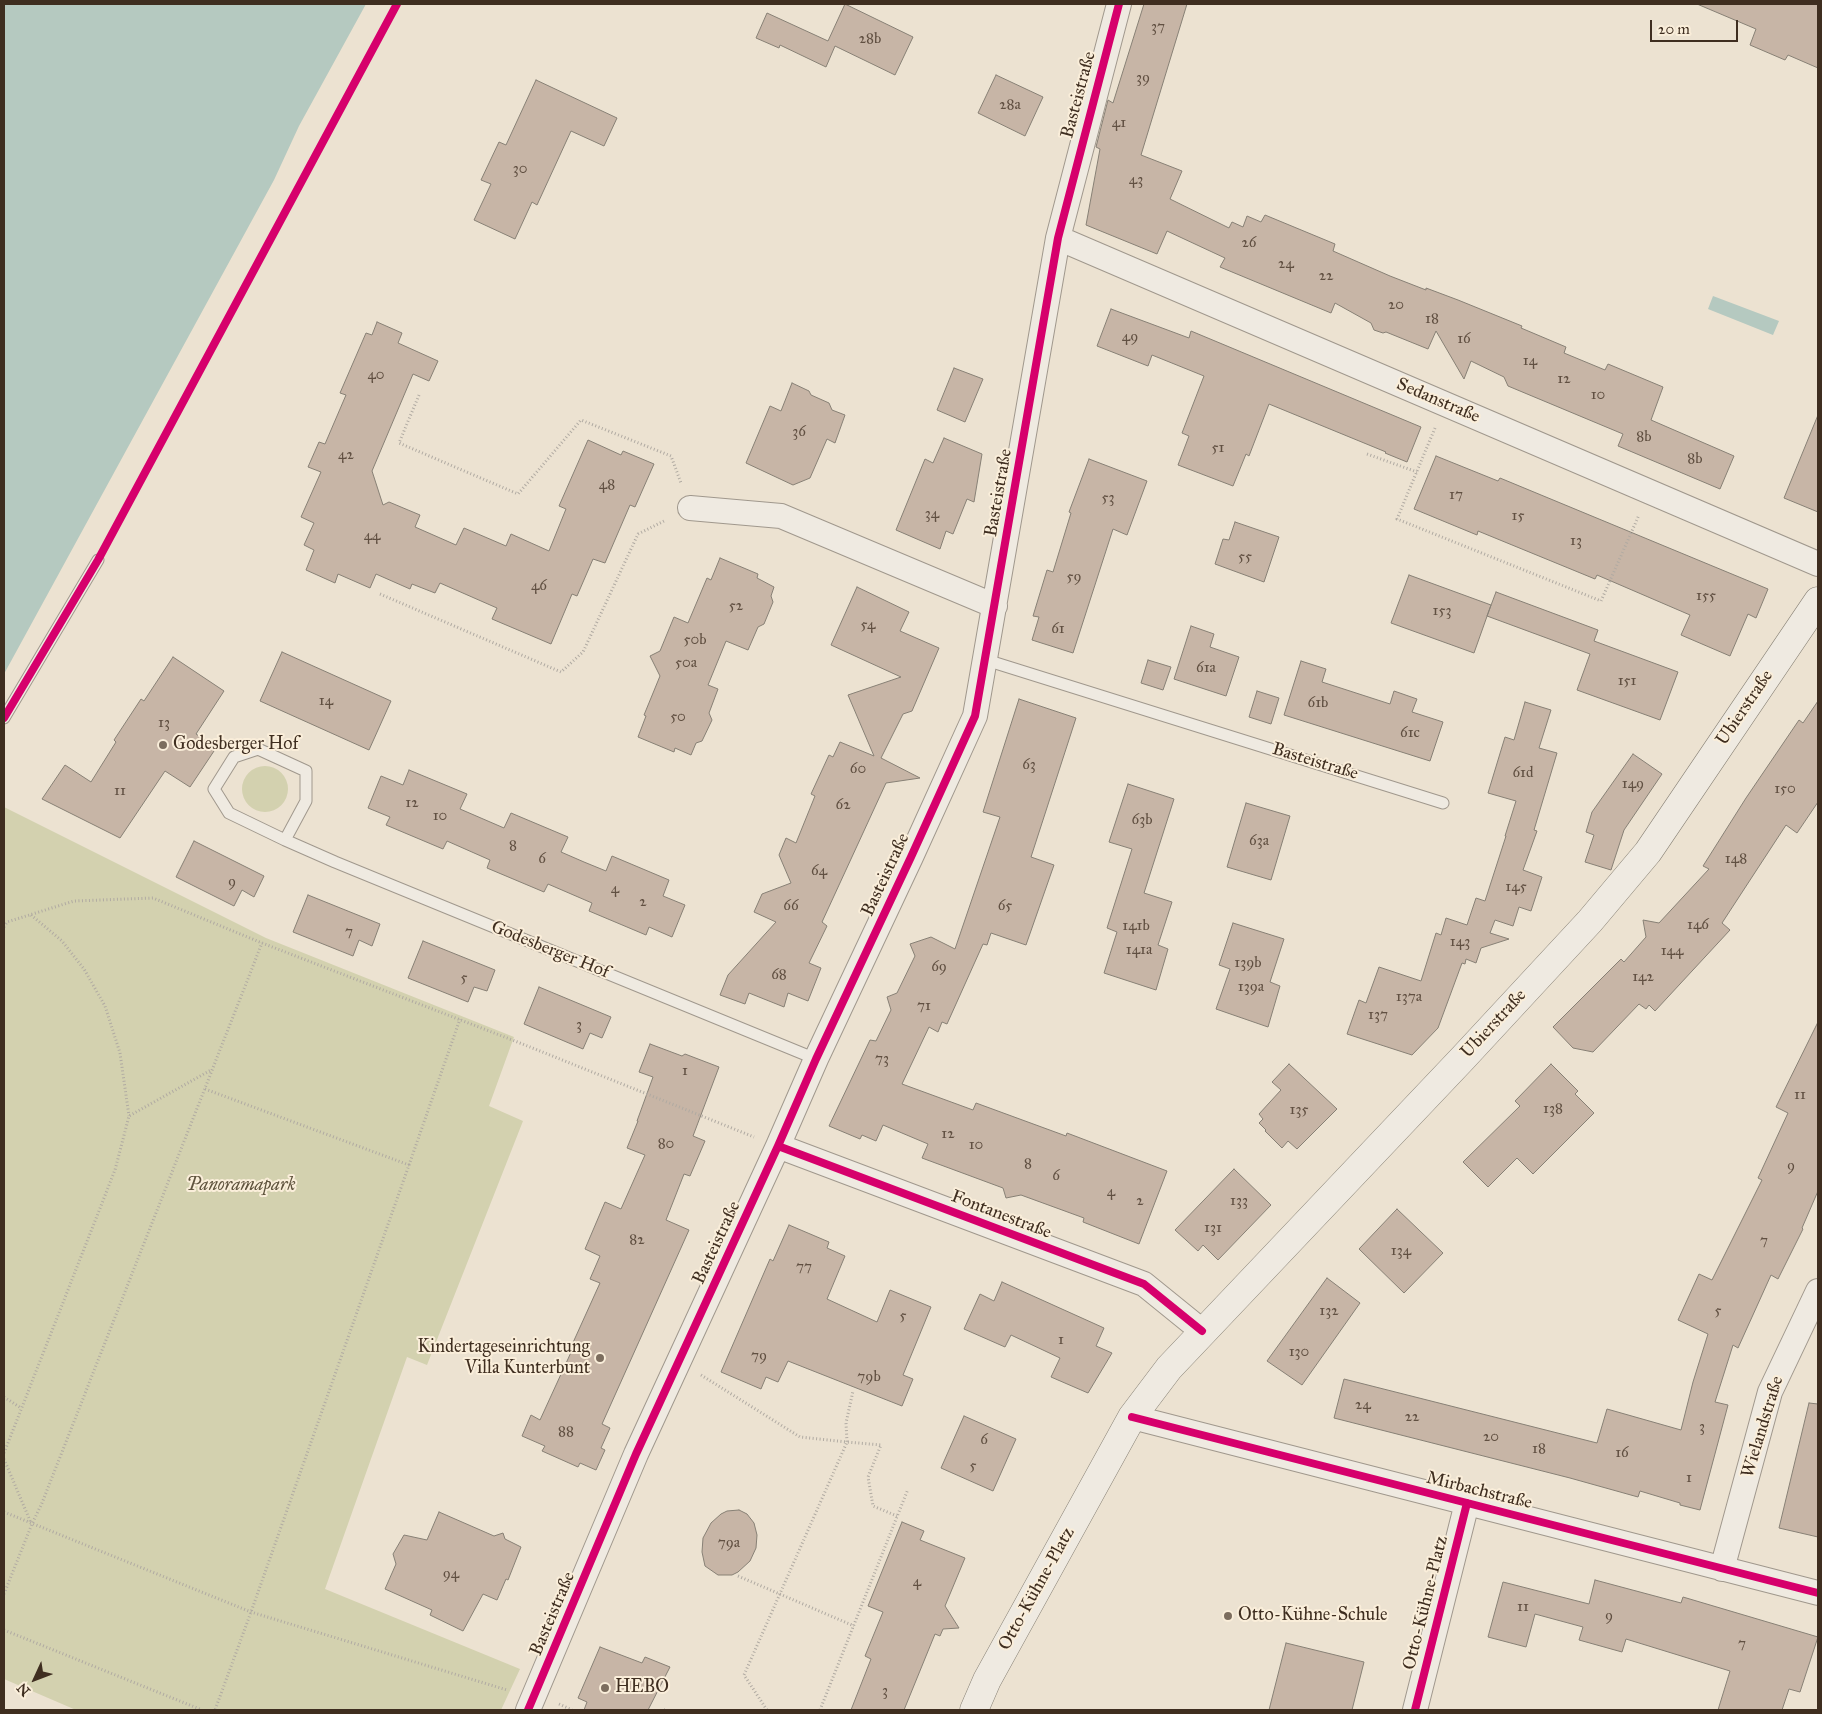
<!DOCTYPE html>
<html>
<head>
<meta charset="utf-8">
<style>
  body { margin:0 }
  #map { position:relative; width:1822px; height:1714px; overflow:hidden; background:#ece2d1; font-family:"IM FELL Great Primer",serif }
  canvas { display:block }
  .frame { position:absolute; inset:0; border:5px solid #3f2e20; pointer-events:none }
  .north { position:absolute; left:10px; top:1654px; width:50px; height:50px; -webkit-text-stroke:4px #faeeda; paint-order:stroke; rotate:227deg; font-size:14px; font-weight:700; line-height:20px; text-align:center; color:#3f2e20 }
  .north::after { content:''; display:block; margin:auto; width:18px; height:22px; background:#3f2e20; clip-path:polygon(50% 0,100% 100%,50% 72%,0 100%) }
  .scale { position:absolute; left:1650px; top:20px; width:88px; height:22px; box-sizing:border-box; border:2px solid #3f2e20; border-top:0; padding-left:6px; font-size:15px; line-height:18px; white-space:nowrap; color:#3f2e20; -webkit-text-stroke:4px #faeeda; paint-order:stroke }
</style>
</head>
<body>
<div id="map">
<canvas width="1822" height="1714"></canvas>
<div class="frame"></div>
<div class="north">N</div>
<div class="scale">20 m</div>
</div>
<script>
const context = document.querySelector('canvas').getContext('2d');
context.lineJoin = 'round';
function fillPath(path, color) { context.fillStyle = color; context.fill(path, 'evenodd'); }
const poly = rows => new Path2D(rows.map(r => 'M' + r).join(''));
function trace(path, color, width, dash) { context.strokeStyle = color; context.lineWidth = width; context.lineCap = dash ? 'butt' : 'round'; context.setLineDash(dash || []); context.stroke(path); }
function label(font, color, halo, rows, align = 'center') {
  context.font = font + ' "IM FELL Great Primer",serif'; context.lineWidth = 4; context.setLineDash([]); context.textBaseline = 'middle'; context.strokeStyle = halo; context.fillStyle = color; for (const [text, x, y, turn = 0] of rows) {
    context.save(); context.translate(x, y); context.rotate((+turn || 0) * Math.PI / 180); context.textAlign = isNaN(turn) ? turn : align; if (halo) context.strokeText(text, 0, 0); context.fillText(text, 0, 0); context.restore();
  }
}
fillPath(poly([
  '242 789a23 23 0 1 1 46 0a23 23 0 1 1-46 0Z',
  [4,807,266,938,514,1037,489,1106,523,1121,427,1365,407,1357,325,1589,520,1669,501,1710,76,1710,4,1679]
]), '#d3d1af');
fillPath(poly([
  [4,4,366,4,299,126,274,180,4,674],
  [1713,296,1779,321,1773,335,1708,309]
]), '#b5c9c0');
const building = poly([
  [845,4,913,37,895,75,835,46,826,67,780,45,779,48,756,38,767,13,828,41,845,4],
  [1144,4,1187,4,1141,155,1182,171,1170,199,1229,228,1232,222,1243,227,1247,216,1261,222,1265,215,1335,244,1333,251,1390,276,1426,290,1426,288,1458,300,1522,326,1521,328,1566,347,1564,353,1605,370,1608,364,1663,387,1651,420,1734,456,1720,489,1618,446,1623,434,1508,386,1504,377,1471,361,1464,379,1436,331,1428,349,1386,332,1383,333,1374,330,1371,323,1335,303,1331,313,1220,267,1225,258,1167,231,1157,254,1086,225,1100,149,1096,147,1108,100,1113,103,1144,4],
  [1697,4,1818,4,1818,68,1788,55,1785,60,1750,45,1756,29,1697,4],
  [996,75,1043,97,1025,136,978,113,996,75],
  [536,80,617,118,604,146,571,131,537,205,532,202,515,239,474,220,491,184,481,180,499,142,506,145,536,80],
  [1111,309,1189,338,1191,331,1421,427,1407,462,1385,453,1386,452,1269,404,1249,456,1246,454,1233,486,1178,465,1189,436,1182,433,1204,376,1152,355,1148,366,1097,346,1111,309],
  [377,322,402,333,398,343,438,361,429,381,413,374,372,471,383,505,389,502,420,515,415,527,456,545,464,528,506,546,511,534,549,551,566,509,559,506,588,440,621,455,623,451,654,464,635,507,630,505,605,563,593,559,577,596,572,594,551,644,492,619,497,608,440,583,435,593,412,584,410,589,376,574,370,588,338,574,335,583,306,570,314,550,304,545,314,523,301,517,321,472,308,467,319,442,325,444,346,395,340,393,366,333,372,335,377,322],
  [954,368,983,379,965,422,937,410,954,368],
  [792,383,809,391,811,395,829,403,832,410,845,415,835,443,827,439,810,478,793,485,746,463,770,406,781,411,792,383],
  [1818,415,1818,512,1784,498,1818,415],
  [944,438,982,454,974,502,967,499,953,534,946,531,940,549,896,530,925,459,933,463,944,438],
  [1436,456,1498,481,1500,478,1768,589,1756,618,1748,614,1730,656,1681,635,1690,615,1597,575,1595,579,1478,531,1477,535,1414,509,1436,456],
  [1089,459,1147,481,1127,535,1113,529,1073,653,1032,640,1039,617,1033,616,1047,570,1053,572,1071,513,1069,512,1089,459],
  [1235,522,1279,537,1264,582,1215,564,1223,539,1229,540,1235,522],
  [720,558,758,574,757,578,774,587,771,596,773,602,764,624,758,627,748,650,726,641,708,685,718,689,709,713,712,720,702,741,696,743,691,755,675,748,674,752,638,737,646,716,644,715,660,676,650,656,660,651,674,617,688,623,707,578,711,580,720,558],
  [1409,575,1491,605,1474,653,1391,623,1409,575],
  [857,587,909,612,900,631,939,648,912,711,903,714,881,758,920,778,886,783,822,922,827,926,809,963,821,968,808,1001,788,993,784,1007,749,993,745,1004,720,995,728,975,776,922,754,912,762,894,791,883,779,855,786,838,796,843,815,796,811,794,829,755,833,757,840,742,874,756,848,695,901,677,831,645,857,587],
  [1496,592,1598,630,1594,641,1678,672,1660,720,1577,690,1590,654,1487,616,1496,592],
  [1191,626,1214,634,1210,647,1239,657,1226,696,1174,679,1191,626],
  [282,652,391,701,369,750,260,701,282,652],
  [173,657,224,691,196,734,216,748,190,787,165,771,120,838,42,799,65,765,91,782,116,742,114,740,141,699,144,701,173,657],
  [1148,660,1171,667,1163,690,1141,683,1148,660],
  [1301,661,1326,669,1322,682,1390,704,1394,691,1417,699,1412,712,1443,722,1430,761,1284,715,1301,661],
  [1257,691,1279,698,1271,724,1249,717,1257,691],
  [1019,699,1076,718,1031,857,1054,865,1026,945,991,933,987,945,983,944,947,1024,942,1022,938,1032,929,1027,902,1084,973,1110,976,1103,1066,1136,1067,1133,1167,1171,1139,1244,1083,1222,1084,1218,1021,1195,1006,1198,1003,1188,922,1158,928,1144,883,1125,876,1141,862,1135,860,1139,829,1126,870,1040,876,1041,891,1010,887,997,897,993,915,956,910,944,931,937,955,949,1000,817,983,812,1019,699],
  [1818,701,1818,802,1797,833,1786,825,1722,923,1730,930,1655,1011,1649,1005,1646,1009,1639,1004,1593,1052,1573,1048,1553,1027,1621,959,1624,962,1646,937,1643,920,1659,923,1709,869,1703,866,1746,798,1799,720,1803,723,1818,701],
  [1525,702,1551,710,1539,748,1557,753,1534,830,1537,831,1523,870,1542,877,1531,911,1519,907,1513,926,1495,920,1490,933,1509,939,1481,948,1476,963,1466,959,1465,964,1462,963,1438,1028,1412,1055,1347,1034,1359,1000,1366,1003,1379,967,1421,981,1436,933,1441,935,1446,918,1467,925,1476,898,1485,901,1506,836,1505,836,1516,801,1488,793,1505,737,1514,740,1525,702],
  [1633,754,1662,774,1624,830,1611,870,1585,862,1594,835,1586,832,1592,812,1633,754],
  [409,770,467,794,460,809,504,828,511,813,568,837,561,852,584,862,606,871,612,856,669,880,663,896,685,905,672,937,649,927,646,935,589,911,592,903,548,884,544,892,487,868,490,860,447,841,443,849,386,825,390,817,368,808,381,776,403,785,409,770],
  [1128,784,1174,799,1144,893,1172,902,1158,945,1168,949,1156,990,1104,973,1117,932,1107,928,1132,849,1109,842,1128,784],
  [1246,803,1290,816,1271,880,1227,867,1246,803],
  [194,841,264,876,254,897,242,890,234,906,176,877,194,841],
  [308,895,380,924,372,946,359,940,353,956,293,932,308,895],
  [1233,923,1284,939,1270,982,1280,986,1268,1027,1216,1009,1230,969,1219,965,1233,923],
  [423,941,495,970,487,991,474,987,468,1002,408,978,423,941],
  [539,987,611,1017,602,1038,590,1033,583,1049,524,1024,539,987],
  [1818,1022,1818,1191,1802,1228,1803,1229,1778,1279,1771,1275,1738,1348,1733,1345,1715,1402,1728,1405,1700,1510,1680,1505,1680,1503,1640,1491,1638,1497,1570,1478,1334,1418,1344,1379,1597,1443,1607,1409,1681,1430,1693,1382,1708,1334,1678,1320,1699,1274,1712,1280,1762,1180,1758,1178,1788,1113,1776,1107,1818,1022],
  [650,1044,682,1056,685,1054,719,1067,693,1136,705,1141,690,1176,684,1174,666,1220,689,1230,602,1424,610,1428,601,1448,605,1450,596,1470,580,1463,578,1467,542,1451,545,1446,522,1436,531,1415,540,1420,573,1348,571,1347,600,1283,590,1279,600,1256,585,1249,605,1202,621,1209,645,1155,627,1148,638,1121,637,1121,653,1077,639,1072,650,1044],
  [1289,1064,1337,1109,1297,1149,1288,1141,1282,1148,1265,1131,1266,1130,1259,1123,1263,1119,1259,1114,1281,1090,1272,1082,1289,1064],
  [1551,1064,1578,1091,1575,1094,1594,1113,1533,1174,1517,1158,1488,1187,1463,1162,1520,1106,1515,1101,1551,1064],
  [1234,1169,1271,1205,1218,1260,1203,1245,1198,1251,1175,1230,1234,1169],
  [1397,1209,1443,1253,1404,1293,1359,1249,1397,1209],
  [789,1225,829,1242,827,1248,845,1256,827,1299,877,1322,890,1290,931,1307,903,1375,913,1379,902,1406,788,1361,778,1382,766,1377,761,1389,721,1372,770,1259,773,1261,789,1225],
  [1327,1278,1360,1303,1302,1385,1267,1361,1327,1278],
  [1002,1282,1104,1328,1096,1346,1112,1353,1088,1393,1051,1377,1060,1358,1011,1335,1005,1347,964,1329,980,1294,994,1301,1002,1282],
  [1809,1403,1818,1404,1818,1537,1779,1528,1809,1403],
  [964,1416,1016,1439,993,1491,941,1468,964,1416],
  [739,1510,747,1514,754,1523,757,1535,756,1548,750,1561,738,1572,732,1575,718,1575,705,1566,702,1552,703,1538,711,1523,721,1514,727,1511,739,1510],
  [439,1512,494,1536,503,1533,505,1539,521,1547,508,1580,506,1579,497,1600,483,1594,463,1631,430,1615,432,1610,385,1589,396,1564,393,1554,404,1535,427,1540,439,1512],
  [902,1522,924,1531,920,1540,965,1558,945,1606,959,1628,943,1629,940,1636,935,1634,904,1710,851,1710,871,1659,865,1656,883,1612,868,1606,902,1522],
  [1595,1580,1681,1603,1683,1597,1818,1637,1800,1692,1789,1689,1782,1710,1718,1710,1730,1671,1626,1639,1622,1652,1579,1640,1583,1627,1535,1614,1526,1647,1488,1637,1503,1582,1589,1604,1595,1580],
  [1286,1643,1364,1662,1352,1710,1269,1710,1286,1643],
  [600,1647,642,1663,645,1657,670,1667,648,1710,584,1710,587,1702,578,1698,600,1647]
]);
fillPath(building, '#c7b5a6');
trace(building, '#878075', 1);
const lane = poly([
  [986,660,1443,803],
  [4,718,98,560],
  [285,840,306,801,306,771,258,749,234,757,214,789,229,813,285,840,335,862,816,1059]
]);
const street = poly([
  [1058,238,1818,564],
  [690,508,781,516,995,606],
  [778,1146,1144,1284,1202,1331],
  [1132,1417,1818,1593],
  [1722,1569,1770,1392,1818,1291],
  [528,1710,636,1454,778,1146,816,1059,911,857,975,716,1058,238,1119,4],
  [1415,1710,1467,1503]
]);
const secondary = poly([
  [974,1710,987,1680,1132,1417,1169,1368,1463,1058,1590,921,1648,852,1818,601]
]);
trace(lane, '#a0988d', 13);
trace(street, '#a0988d', 26);
trace(secondary, '#878075', 29);
trace(poly([
  [419,395,399,443,518,494,581,420,671,456,681,483],
  [1435,428,1397,519,1601,601,1639,515],
  [1367,454,1417,472],
  [380,594,561,672,583,652,638,534,666,520],
  [31,915,62,941,84,969,105,1006,120,1053,129,1116],
  [4,927,7,922,74,901,153,898,262,943,520,1043,754,1137],
  [205,1089,409,1165,251,1612,215,1710],
  [409,1165,460,1019],
  [701,1375,800,1437,847,1442,846,1423,853,1391],
  [4,1397,21,1408],
  [4,1453,115,1170,129,1116,211,1070],
  [4,1459,31,1523],
  [4,1512,251,1612,507,1690],
  [738,1576,854,1626],
  [4,1594,32,1524,42,1503,262,943],
  [4,1630,202,1710],
  [559,1704,572,1710],
  [664,1710,667,1710],
  [767,1710,744,1675,847,1442,881,1445,868,1477,873,1506,897,1516],
  [820,1710,908,1489]
]), '#b0aaa2', 3, [1, 2.5]);
trace(lane, '#efeae1', 11);
trace(street, '#efeae1', 24);
trace(secondary, '#efeae1', 28);
trace(poly([
  [4,718,98,560,397,4],
  [778,1146,1144,1284,1202,1331],
  [1132,1417,1818,1593],
  [528,1710,636,1454,778,1146,816,1059,911,857,975,716,1058,238,1119,4],
  [1415,1710,1467,1503]
]), '#d6006c', 8);
for (const [x, y, r, color] of [
  [163,745,5,"#7c6d5e"],
  [600,1358,5,"#7c6d5e"],
  [1228,1616,5,"#7c6d5e"],
  [605,1688,5,"#7c6d5e"]
]) { const dot = new Path2D(); dot.arc(x, y, r, 0, 2 * Math.PI); context.fillStyle = color; context.fill(dot); trace(dot, '#faeeda', 2); }
label('15px', '#615042', null, [
  ["37",1158,27],
  ["28b",870,39],
  ["39",1143,78],
  ["28a",1010,105],
  ["41",1119,123],
  ["30",520,169],
  ["43",1136,180],
  ["26",1249,243],
  ["24",1286,264],
  ["22",1326,276],
  ["20",1396,305],
  ["18",1432,319],
  ["49",1130,337],
  ["16",1464,339],
  ["14",1530,361],
  ["40",376,375],
  ["12",1564,379],
  ["10",1598,395],
  ["36",799,432],
  ["8b",1644,437],
  ["51",1218,448],
  ["42",346,455],
  ["8b",1695,459],
  ["48",607,485],
  ["17",1456,495],
  ["53",1108,498],
  ["34",932,514],
  ["15",1518,516],
  ["44",372,536],
  ["13",1576,541],
  ["55",1245,557],
  ["59",1074,577],
  ["46",539,586],
  ["155",1706,596],
  ["52",736,606],
  ["153",1442,611],
  ["54",868,625],
  ["61",1058,629],
  ["50b",695,640],
  ["50a",686,663],
  ["61a",1206,668],
  ["151",1627,681],
  ["14",326,701],
  ["61b",1318,703],
  ["50",678,717],
  ["13",164,723],
  ["61c",1410,733],
  ["63",1029,765],
  ["60",858,769],
  ["61d",1523,773],
  ["149",1633,784],
  ["150",1785,789],
  ["11",120,791],
  ["12",412,803],
  ["62",843,805],
  ["10",440,816],
  ["63b",1142,820],
  ["63a",1259,841],
  ["8",513,846],
  ["6",542,859],
  ["148",1736,859],
  ["64",819,871],
  ["9",232,882],
  ["145",1516,887],
  ["4",615,889],
  ["2",643,902],
  ["66",791,906],
  ["65",1005,906],
  ["146",1698,925],
  ["141b",1136,926],
  ["7",349,932],
  ["143",1460,942],
  ["141a",1139,950],
  ["144",1672,951],
  ["139b",1248,963],
  ["69",939,967],
  ["68",779,975],
  ["142",1643,977],
  ["5",464,978],
  ["139a",1251,987],
  ["137a",1409,997],
  ["71",924,1006],
  ["137",1378,1015],
  ["3",579,1025],
  ["73",882,1059],
  ["1",685,1071],
  ["11",1800,1095],
  ["138",1553,1109],
  ["135",1299,1110],
  ["12",948,1134],
  ["80",666,1144],
  ["10",976,1145],
  ["8",1028,1164],
  ["9",1791,1166],
  ["6",1056,1176],
  ["4",1111,1192],
  ["2",1140,1201],
  ["133",1239,1201],
  ["131",1213,1228],
  ["82",637,1240],
  ["7",1764,1241],
  ["134",1401,1251],
  ["77",804,1267],
  ["132",1329,1311],
  ["5",1718,1311],
  ["5",903,1316],
  ["1",1061,1340],
  ["130",1299,1352],
  ["79",759,1356],
  ["79b",869,1377],
  ["24",1363,1405],
  ["22",1412,1417],
  ["3",1702,1427],
  ["88",566,1432],
  ["20",1491,1437],
  ["6",984,1440],
  ["18",1539,1449],
  ["16",1622,1453],
  ["5",973,1466],
  ["1",1689,1478],
  ["79a",729,1543],
  ["94",451,1574],
  ["4",917,1582],
  ["11",1523,1607],
  ["9",1609,1616],
  ["7",1742,1644],
  ["3",885,1691]
]);
label('18px', '#3f2e20', '#faeeda', [
  ["Basteistraße",1079,95,-75],
  ["Sedanstraße",1438,401,23],
  ["Basteistraße",999,493,-80],
  ["Ubierstraße",1745,708,-56],
  ["Basteistraße",1315,762,17],
  ["Basteistraße",886,875,-65],
  ["Godesberger Hof",550,950,22],
  ["Ubierstraße",1494,1024,-47],
  ["Fontanestraße",1001,1215,21],
  ["Basteistraße",717,1243,-65],
  ["Wielandstraße",1763,1427,-73],
  ["Mirbachstraße",1479,1491,14],
  ["Otto-Kühne-Platz",1037,1589,-61],
  ["Otto-Kühne-Platz",1426,1603,-76],
  ["Basteistraße",553,1614,-67]
]);
label('18px', '#3f2e20', '#faeeda', [
  ["Godesberger Hof",173,745],
  ["Kindertageseinrichtung",590,1348,"right"],
  ["Villa Kunterbunt",590,1369,"right"],
  ["Otto-Kühne-Schule",1238,1616],
  ["HEBO",615,1688]
], 'left');
label('italic 18px', '#5f533d', '#faeeda', [
  ["Panoramapark",241,1186]
]);
</script>
</body>
</html>
